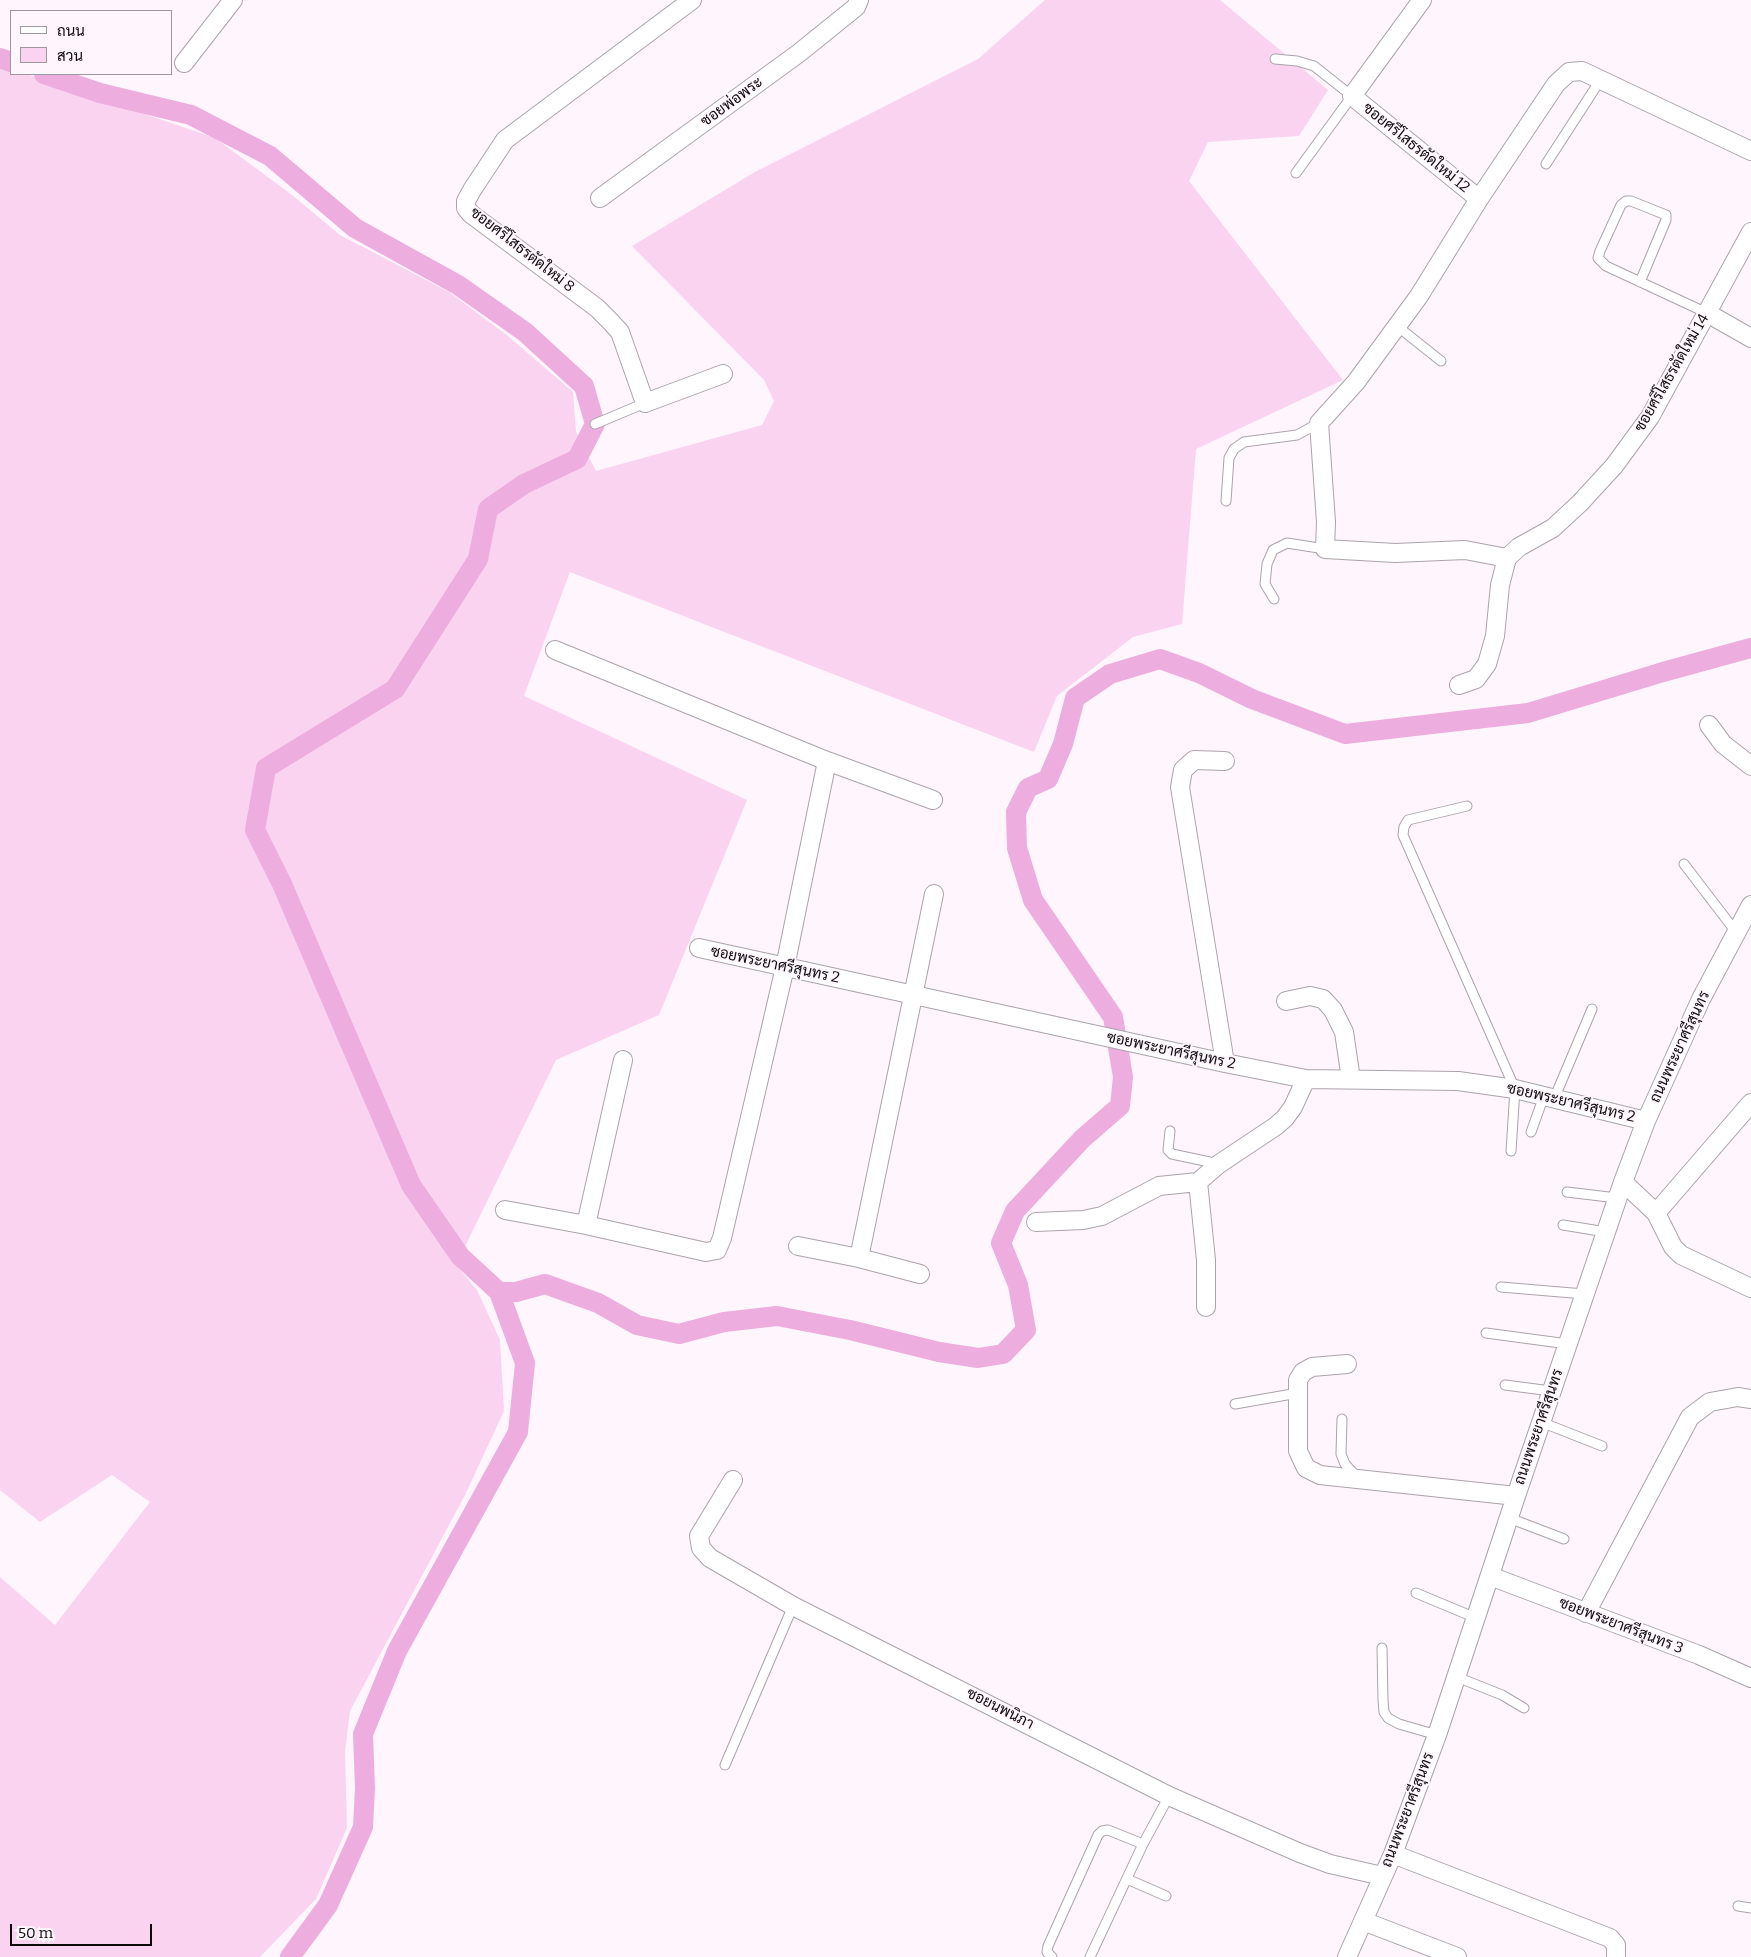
<!DOCTYPE html>
<html>
<head>
<meta charset="utf-8">
<style>
  body { margin:0 }
  #map { position:relative; width:1751px; height:1957px; overflow:hidden; background:#fef6fc; font-family:Bitter,Sarabun,serif }
  canvas { display:block }
  .legend { position:absolute; left:10px; top:10px; width:162px; height:65px; box-sizing:border-box; background:#fef6fc; border:1px solid #9e989c; margin:0; padding:6px 9px; list-style:none; font-size:15px; color:#0e0b0d }
  .legend li { display:flex; align-items:center; gap:10px; height:25px }
  .legend b { width:25px; border:1px solid #9e989c }
  .scale { position:absolute; left:10px; top:1924px; width:142px; height:22px; box-sizing:border-box; border:2px solid #0e0b0d; border-top:0; padding-left:6px; font-size:15px; line-height:18px; white-space:nowrap; color:#0e0b0d; -webkit-text-stroke:4px #fef6fc; paint-order:stroke }
</style>
</head>
<body>
<div id="map">
<canvas width="1751" height="1957"></canvas>
<ul class="legend">
<li><b style="height:6px;background:#fff"></b>ถนน</li>
<li><b style="height:14px;background:#fad3f1"></b>สวน</li>
</ul>
<div class="scale">50 m</div>
</div>
<script>
const context = document.querySelector('canvas').getContext('2d');
context.lineJoin = 'round';
function fillPath(path, color) { context.fillStyle = color; context.fill(path, 'evenodd'); }
const poly = rows => new Path2D(rows.map(r => 'M' + r).join(''));
function trace(path, color, width, dash) { context.strokeStyle = color; context.lineWidth = width; context.lineCap = dash ? 'butt' : 'round'; context.setLineDash(dash || []); context.stroke(path); }
function label(font, color, halo, rows, align = 'center') {
  context.font = font + ' Bitter,Sarabun,serif'; context.lineWidth = 4; context.setLineDash([]); context.textBaseline = 'middle'; context.strokeStyle = halo; context.fillStyle = color; for (const [text, x, y, turn = 0] of rows) {
    context.save(); context.translate(x, y); context.rotate((+turn || 0) * Math.PI / 180); context.textAlign = isNaN(turn) ? turn : align; if (halo) context.strokeText(text, 0, 0); context.fillText(text, 0, 0); context.restore();
  }
}
fillPath(poly([
  [1045,0,1220,0,1328,90,1299,136,1208,142,1189,181,1343,380,1196,449,1182,624,1133,637,1057,696,1034,752,570,572,524,696,747,800,659,1015,556,1060,456,1265,477,1290,500,1340,504,1411,466,1493,350,1711,345,1751,347,1828,316,1899,260,1957,0,1957,0,1577,55,1625,150,1502,112,1475,40,1522,0,1490,0,65,11,69,11,74,27,74,215,138,292,195,340,235,449,292,508,336,573,392,576,432,596,471,762,425,774,401,764,380,632,246,755,172,978,59]
]), '#fad3f1');
trace(poly([
  [0,58,11,62],
  [44,74,100,93,191,115,270,156,355,228,458,285,525,332,584,386,595,424,577,459,524,484,488,509,478,559,395,689,266,768,255,830,282,884,411,1185,460,1256,499,1292,516,1292,545,1284,598,1303,637,1325,679,1334,724,1322,777,1316,850,1330,939,1352,978,1358,1003,1354,1026,1330,1018,1285,1001,1243,1015,1211,1082,1139,1120,1106,1123,1077,1113,1017,1033,900,1017,848,1016,812,1028,788,1048,779,1063,744,1075,698,1110,674,1160,659,1199,673,1252,699,1345,734,1528,713,1663,672,1751,648],
  [290,1957,328,1905,363,1827,365,1788,363,1734,397,1651,518,1432,525,1363,499,1292]
]), '#edadde', 20);
const lane = poly([
  [1275,59,1297,61,1314,66,1352,96,1296,173],
  [1546,164,1601,79],
  [1640,282,1666,220,1666,215,1631,201,1626,201,1621,205,1600,251,1598,258,1606,266,1707,313],
  [1397,326,1441,361],
  [595,424,645,403],
  [1226,501,1229,458,1234,449,1244,442,1297,435,1319,423],
  [1274,599,1265,584,1267,564,1273,550,1287,543,1325,549],
  [1467,806,1408,820,1404,827,1403,835,1515,1089,1511,1151],
  [1684,864,1736,932],
  [1554,1099,1592,1009],
  [1170,1131,1168,1150,1172,1154,1219,1164],
  [1531,1132,1544,1096],
  [1567,1192,1617,1198],
  [1563,1225,1606,1232],
  [1501,1287,1584,1294],
  [1486,1333,1568,1344],
  [1505,1385,1551,1391],
  [1235,1404,1298,1393],
  [1342,1419,1341,1454,1345,1464,1357,1477],
  [1541,1422,1602,1446],
  [1509,1518,1564,1539],
  [1416,1593,1476,1618],
  [1382,1648,1383,1700,1384,1712,1388,1718,1399,1724,1437,1735],
  [1457,1677,1502,1695,1524,1708],
  [725,1765,793,1606],
  [1127,1879,1166,1896],
  [1738,1906,1751,1908],
  [1052,1957,1047,1952,1048,1946,1098,1835,1102,1831,1108,1830,1143,1844],
  [1090,1957,1143,1844,1169,1796]
]);
const street = poly([
  [692,0,505,140,472,190,466,201,466,208,471,214,597,308,610,321,620,332,645,403,723,374],
  [1422,0,1352,96,1479,199],
  [184,63,233,0],
  [1751,151,1582,71,1569,72,1556,84,1479,199,1419,296,1356,382,1319,423,1326,522,1325,549,1395,553,1465,550,1507,558,1519,547,1553,528,1580,503,1614,466,1650,417,1751,232],
  [600,198,799,53,856,7,859,0],
  [1707,313,1751,338],
  [555,650,827,761,933,800],
  [1459,685,1476,679,1487,664,1495,636,1500,585,1507,558],
  [1709,725,1723,744,1751,766],
  [699,948,1225,1063,1306,1079,1458,1081,1515,1089,1646,1121],
  [1286,1001,1310,996,1323,999,1333,1010,1344,1032,1351,1079],
  [1225,1063,1180,787,1183,770,1194,760,1225,761],
  [1623,1182,1656,1213,1673,1247,1681,1255,1751,1288],
  [505,1210,586,1225,706,1252,717,1250,722,1238,785,967,827,761],
  [1656,1213,1751,1103],
  [1036,1222,1083,1220,1102,1216,1159,1186,1198,1182],
  [586,1225,623,1060],
  [798,1246,859,1258,920,1274],
  [859,1258,934,894],
  [1206,1307,1206,1260,1198,1182,1219,1164,1276,1126,1285,1118,1293,1107,1306,1079],
  [1347,1364,1312,1367,1303,1372,1298,1380,1298,1451,1306,1468,1320,1475,1516,1496],
  [733,1480,699,1536,701,1548,710,1558,793,1606,1169,1796,1300,1853,1330,1864,1382,1876],
  [1490,1576,1699,1655,1751,1678],
  [1586,1613,1690,1417,1710,1402,1738,1397,1751,1399],
  [1393,1854,1610,1938,1616,1945,1616,1957],
  [1363,1921,1457,1957],
  [1347,1957,1393,1854,1437,1735,1516,1496,1623,1182,1646,1121,1701,999,1751,905]
]);
trace(lane, '#aca3aa', 11);
trace(street, '#aca3aa', 20);
trace(lane, '#fff', 9);
trace(street, '#fff', 18);
label('15px', '#0e0b0d', '#fef6fc', [
  ["ซอยพ่อพระ",732,102,-36],
  ["ซอยศรีโสธรตัดใหม่ 12",1416,148,39],
  ["ซอยศรีโสธรตัดใหม่ 8",522,250,38],
  ["ซอยศรีโสธรตัดใหม่ 14",1672,373,-60],
  ["ซอยพระยาศรีสุนทร 2",775,965,12],
  ["ถนนพระยาศรีสุนทร",1680,1047,-65],
  ["ซอยพระยาศรีสุนทร 2",1171,1051,12],
  ["ซอยพระยาศรีสุนทร 2",1571,1103,13],
  ["ถนนพระยาศรีสุนทร",1539,1427,-71],
  ["ซอยพระยาศรีสุนทร 3",1621,1626,21],
  ["ซอยนพนิภา",1000,1709,27],
  ["ถนนพระยาศรีสุนทร",1408,1810,-69]
]);
</script>
</body>
</html>
